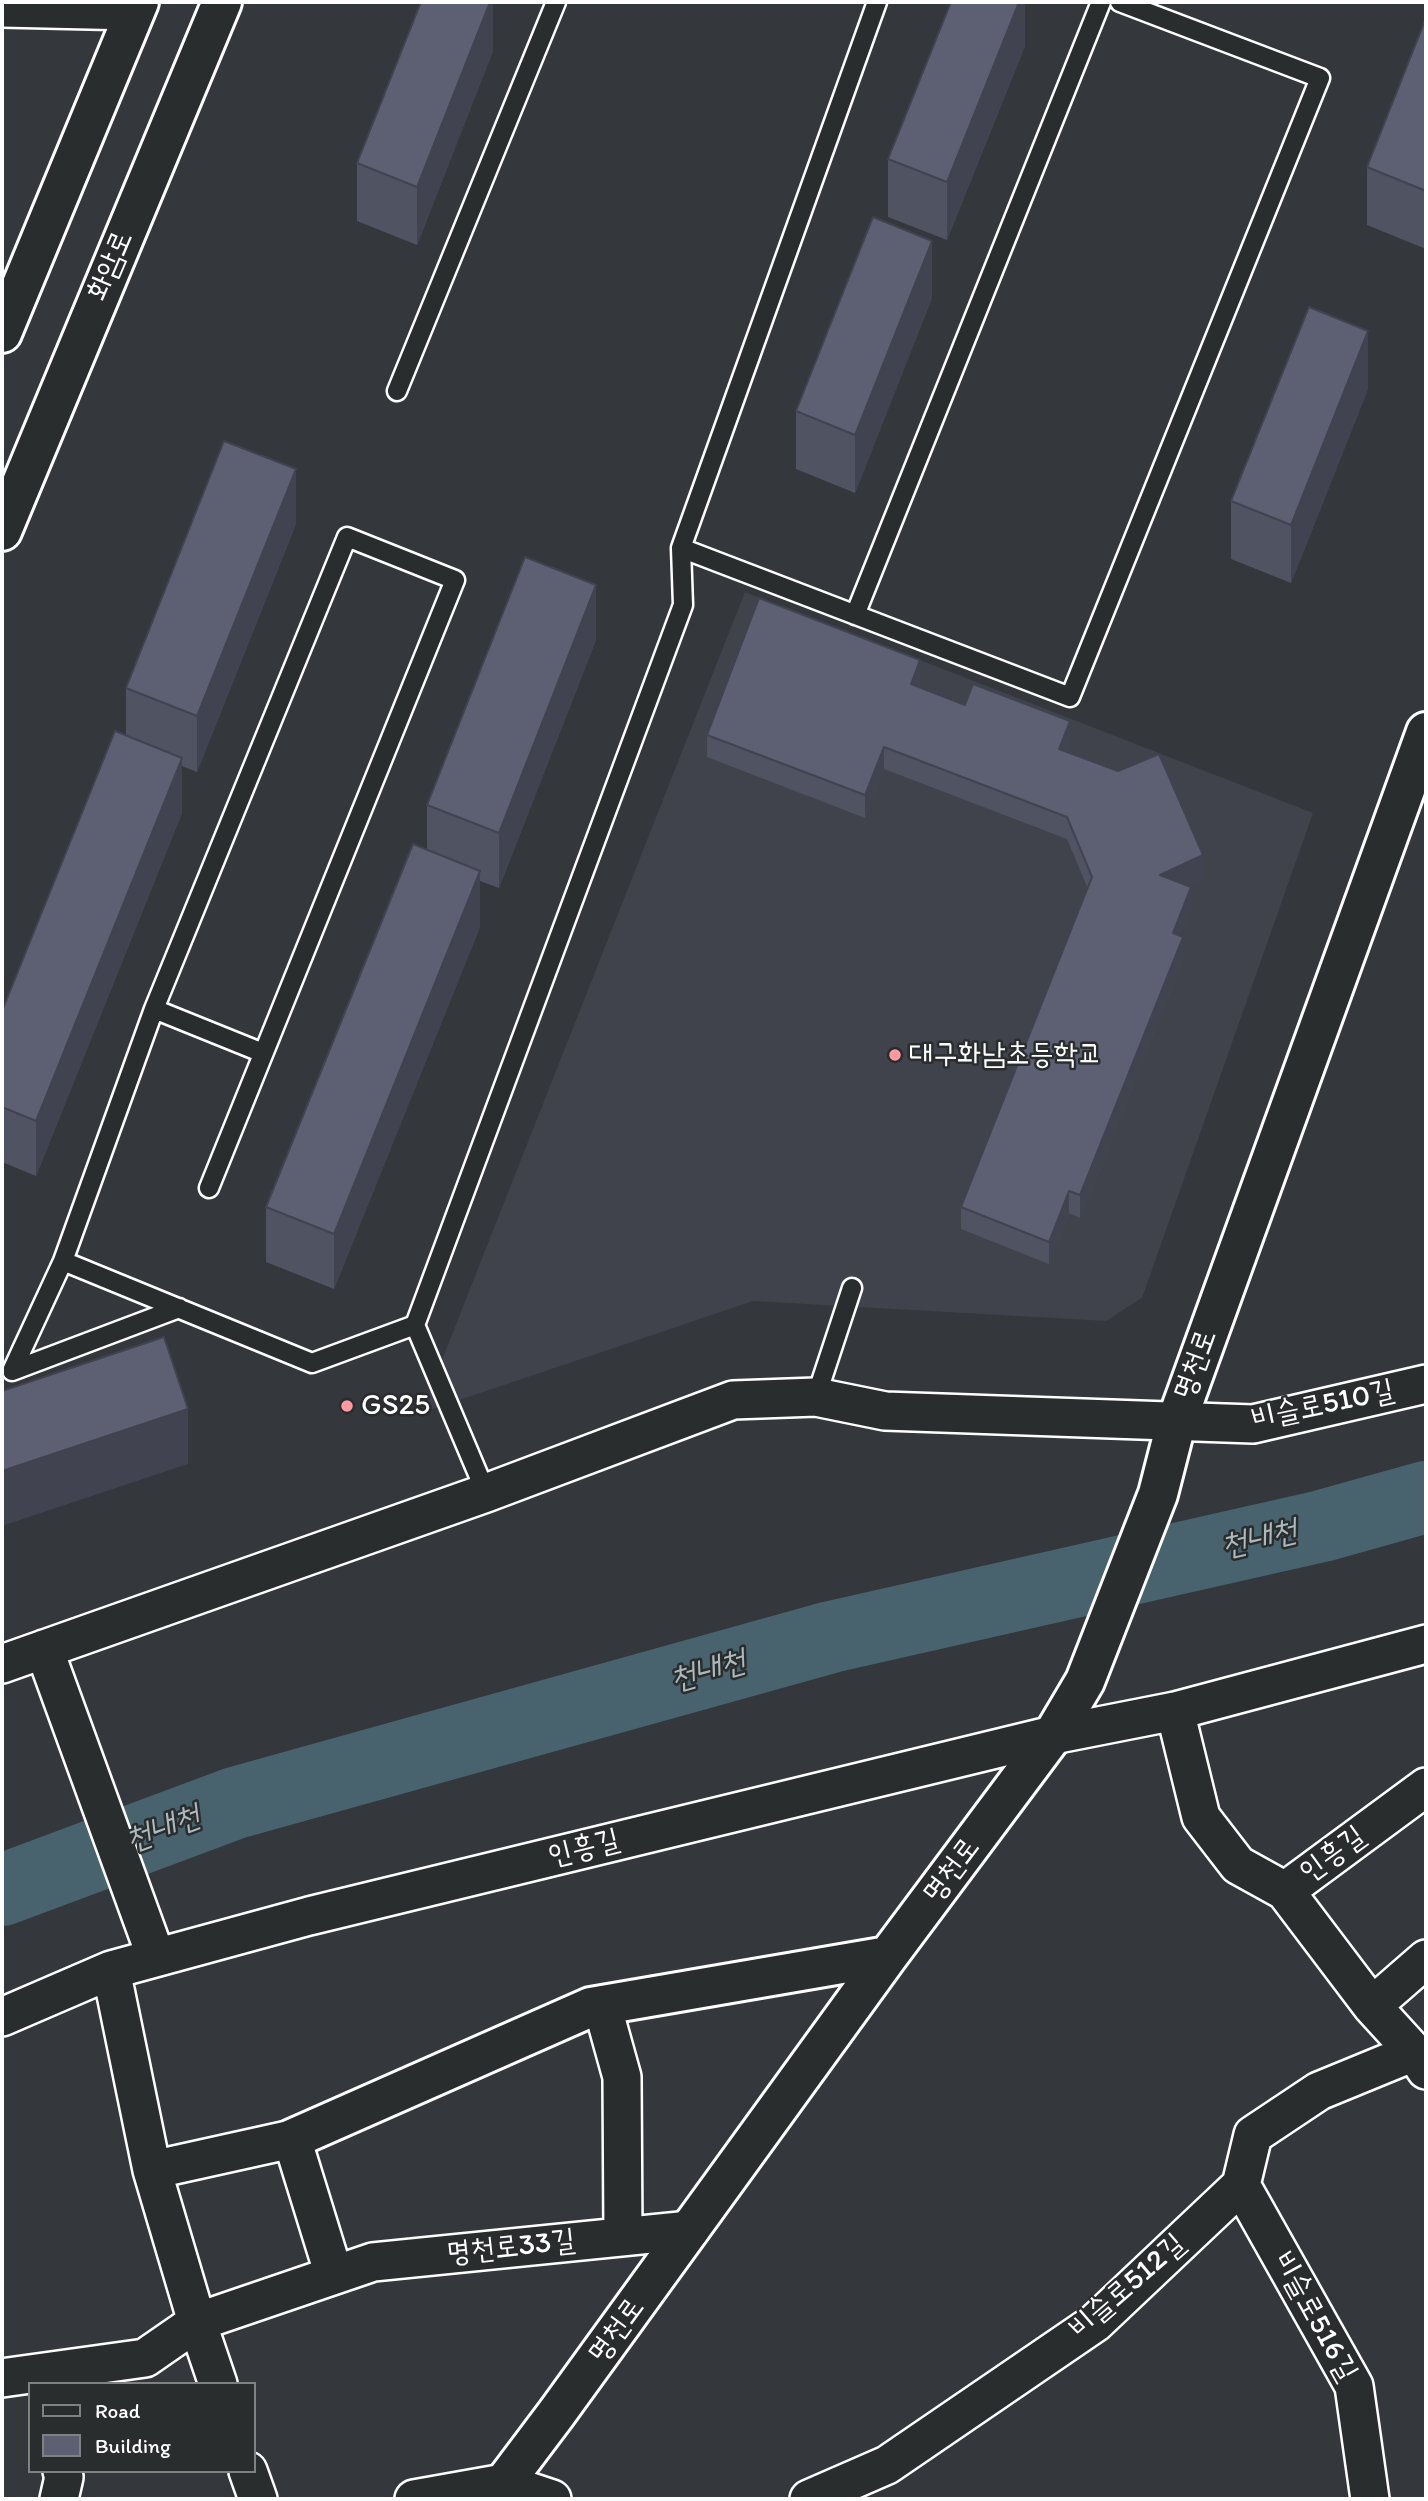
<!DOCTYPE html>
<html>
<head>
<meta charset="utf-8">
<style>
  body { margin:0 }
  #map { position:relative; width:1428px; height:2501px; overflow:hidden; background:#34373c; font-family:Itim,sans-serif }
  canvas { display:block }
  .frame { position:absolute; inset:0; border:4px solid #fff; pointer-events:none }
  .legend { position:absolute; left:28px; top:2382px; width:228px; height:91px; box-sizing:border-box; background:#2a2d2e; border:2px solid #7f8182; margin:0; padding:9px 12px; list-style:none; font-size:21px; color:#fff }
  .legend li { display:flex; align-items:center; gap:14px; height:35px }
  .legend b { width:35px; border:2px solid #7f8182 }
</style>
</head>
<body>
<div id="map">
<canvas width="1428" height="2501"></canvas>
<div class="frame"></div>
<ul class="legend">
<li><b style="height:9px;background:#2a2d2e"></b>Road</li>
<li><b style="height:19px;background:#5d6072"></b>Building</li>
</ul>
</div>
<script>
const context = document.querySelector('canvas').getContext('2d');
context.lineJoin = 'round';
function fillPath(path, color) { context.fillStyle = color; context.fill(path, 'evenodd'); }
const poly = rows => new Path2D(rows.map(r => 'M' + r).join(''));
function trace(path, color, width, dash) { context.strokeStyle = color; context.lineWidth = width; context.lineCap = dash ? 'butt' : 'round'; context.setLineDash(dash || []); context.stroke(path); }
function label(font, color, halo, rows, align = 'center') {
  context.font = font + ' Itim,"Poor Story",sans-serif'; context.lineWidth = 5; context.setLineDash([]); context.textBaseline = 'middle'; context.strokeStyle = halo; context.fillStyle = color; for (const [text, x, y, turn = 0] of rows) {
    context.save(); context.translate(x, y); context.rotate((+turn || 0) * Math.PI / 180); context.textAlign = isNaN(turn) ? turn : align; if (halo) context.strokeText(text, 0, 0); context.fillText(text, 0, 0); context.restore();
  }
}
fillPath(poly([
  [745,592,1313,813,1142,1298,1106,1321,753,1301,421,1413]
]), '#40434c');
trace(poly([
  [2,1890,235,1803,831,1637,1322,1526,1426,1497]
]), '#48636d', 72);
const service = poly([
  [397,391,556,2],
  [681,548,1070,697,1320,78,1120,2],
  [855,615,1101,2],
  [154,1009,263,1053],
  [63,1261,312,1363,415,1325],
  [179,1308,12,1371,63,1261,154,1009,347,537,455,580,209,1188],
  [816,1397,852,1288],
  [486,1493,415,1325,683,605,681,548,877,2]
]);
const minor = poly([
  [2,8,134,11],
  [44,1649,156,1957],
  [2,1664,486,1493,733,1400,816,1397,885,1411,1253,1424,1426,1384],
  [1175,1711,1201,1817,1238,1865,1285,1891,1372,2006,1414,2052,1426,2070],
  [1285,1891,1426,1787],
  [111,1970,152,2170,197,2322,218,2384],
  [602,2005,622,2077,623,2237],
  [1372,2006,1426,1959],
  [2,2017,111,1970,309,1916,1053,1735,1175,1711,1426,1644],
  [152,2170,292,2139,334,2275],
  [1241,2185,1354,2386,1370,2499],
  [2,2378,145,2358,197,2322,373,2262,690,2230],
  [248,2471,258,2499],
  [59,2499,64,2477,62,2471],
  [414,2499,504,2483,552,2499],
  [809,2499,887,2465,1095,2323,1241,2185,1253,2135,1319,2091,1414,2052]
]);
const tertiary = poly([
  [292,2139,591,2007,888,1956],
  [492,2499,556,2414,888,1956,1053,1735,1085,1681,1158,1494,1177,1420,1426,732]
]);
const secondary = poly([
  [2,333,139,2],
  [2,531,222,2]
]);
trace(service, '#fff', 23);
trace(minor, '#fff', 42);
trace(tertiary, '#fff', 44);
trace(secondary, '#fff', 44);
trace(service, '#2a2d2e', 18);
trace(minor, '#2a2d2e', 37);
trace(tertiary, '#2a2d2e', 38);
trace(secondary, '#2a2d2e', 38);
fillPath(poly([
  [493,2,493,51,417,245,357,221,357,163],
  [1025,2,1025,46,947,240,888,217,888,159],
  [1426,18,1426,249,1367,225,1367,167],
  [932,298,855,493,796,469,796,411],
  [1368,389,1291,583,1231,559,1231,501],
  [296,524,197,772,182,766,182,813,36,1176,2,1162,2,1011,126,736,126,688],
  [596,640,499,888,480,881,480,927,334,1289,266,1262,266,1207,427,850,427,805],
  [920,683,919,687,1070,743,1067,751,1203,878,1187,885,1191,909,1180,936,1183,959,1080,1218,1069,1213,1049,1264,961,1229,961,1207,1088,889,1067,839,884,769,865,818,707,757,707,735]
]), '#505362');
fillPath(poly([
  [490,2,493,2,493,51,417,245,417,187],
  [1019,2,1025,2,1025,46,947,240,947,182],
  [932,241,932,298,855,493,855,435],
  [1368,331,1368,389,1291,583,1291,525],
  [296,469,296,524,197,772,197,716],
  [596,585,596,640,499,888,499,833],
  [920,660,920,683,911,707,911,684],
  [1070,721,1070,743,1059,771,1059,749],
  [884,747,884,769,865,818,865,795],
  [182,758,182,813,36,1176,36,1121],
  [1203,855,1203,878,1160,897,1160,875],
  [480,871,480,927,334,1289,334,1234],
  [1191,887,1191,909,1173,955,1173,933],
  [1183,937,1183,959,1080,1218,1080,1195],
  [1069,1191,1069,1213,1049,1264,1049,1242],
  [188,1409,188,1464,2,1526,2,1471]
]), '#414350');
const building = poly([
  [421,2,490,2,417,187,357,163,421,2],
  [951,2,1019,2,947,182,888,159,951,2],
  [1426,18,1426,191,1367,167,1426,18],
  [873,217,932,241,855,435,796,411,873,217],
  [1309,307,1368,331,1291,525,1231,501,1309,307],
  [224,441,296,469,197,716,126,688,224,441],
  [525,557,596,585,499,833,427,805,525,557],
  [759,598,920,660,911,684,965,705,973,684,1070,721,1059,749,1118,771,1159,754,1203,855,1160,875,1191,887,1173,933,1183,937,1080,1195,1069,1191,1049,1242,961,1207,1092,877,1067,817,884,747,865,795,707,735,759,598],
  [115,731,182,758,36,1121,2,1107,2,1011,115,731],
  [413,844,480,871,334,1234,266,1207,413,844],
  [164,1337,188,1409,2,1471,2,1391,164,1337]
]);
fillPath(building, '#5d6072');
trace(building, '#414350', 2);
for (const [x, y, r, color] of [
  [895,1055,7,"#ff9aa2"],
  [347,1406,7,"#ff9aa2"]
]) { const dot = new Path2D(); dot.arc(x, y, r, 0, 2 * Math.PI); context.fillStyle = color; context.fill(dot); trace(dot, '#2a2d2e', 2.5); }
label('30px', '#fff', '#2a2d2e', [
  ["화암로",111,266,-67],
  ["명천로",1196,1365,-70],
  ["비슬로510길",1323,1406,-12],
  ["인흥길",584,1849,-14],
  ["인흥길",1333,1855,-36],
  ["명천로",952,1871,-53],
  ["명천로33길",511,2248,-6],
  ["비슬로512길",1128,2287,-41],
  ["비슬로516길",1314,2317,61],
  ["명천로",617,2331,-54]
]);
label('30px', '#fff', '#2a2d2e', [
  ["대구화남초등학교",909,1055],
  ["GS25",361,1406]
], 'left');
label('italic 32px', '#adb9bd', '#2a2d2e', [
  ["천내천",1259,1540,-13],
  ["천내천",708,1672,-16],
  ["천내천",163,1830,-21]
]);
</script>
</body>
</html>
